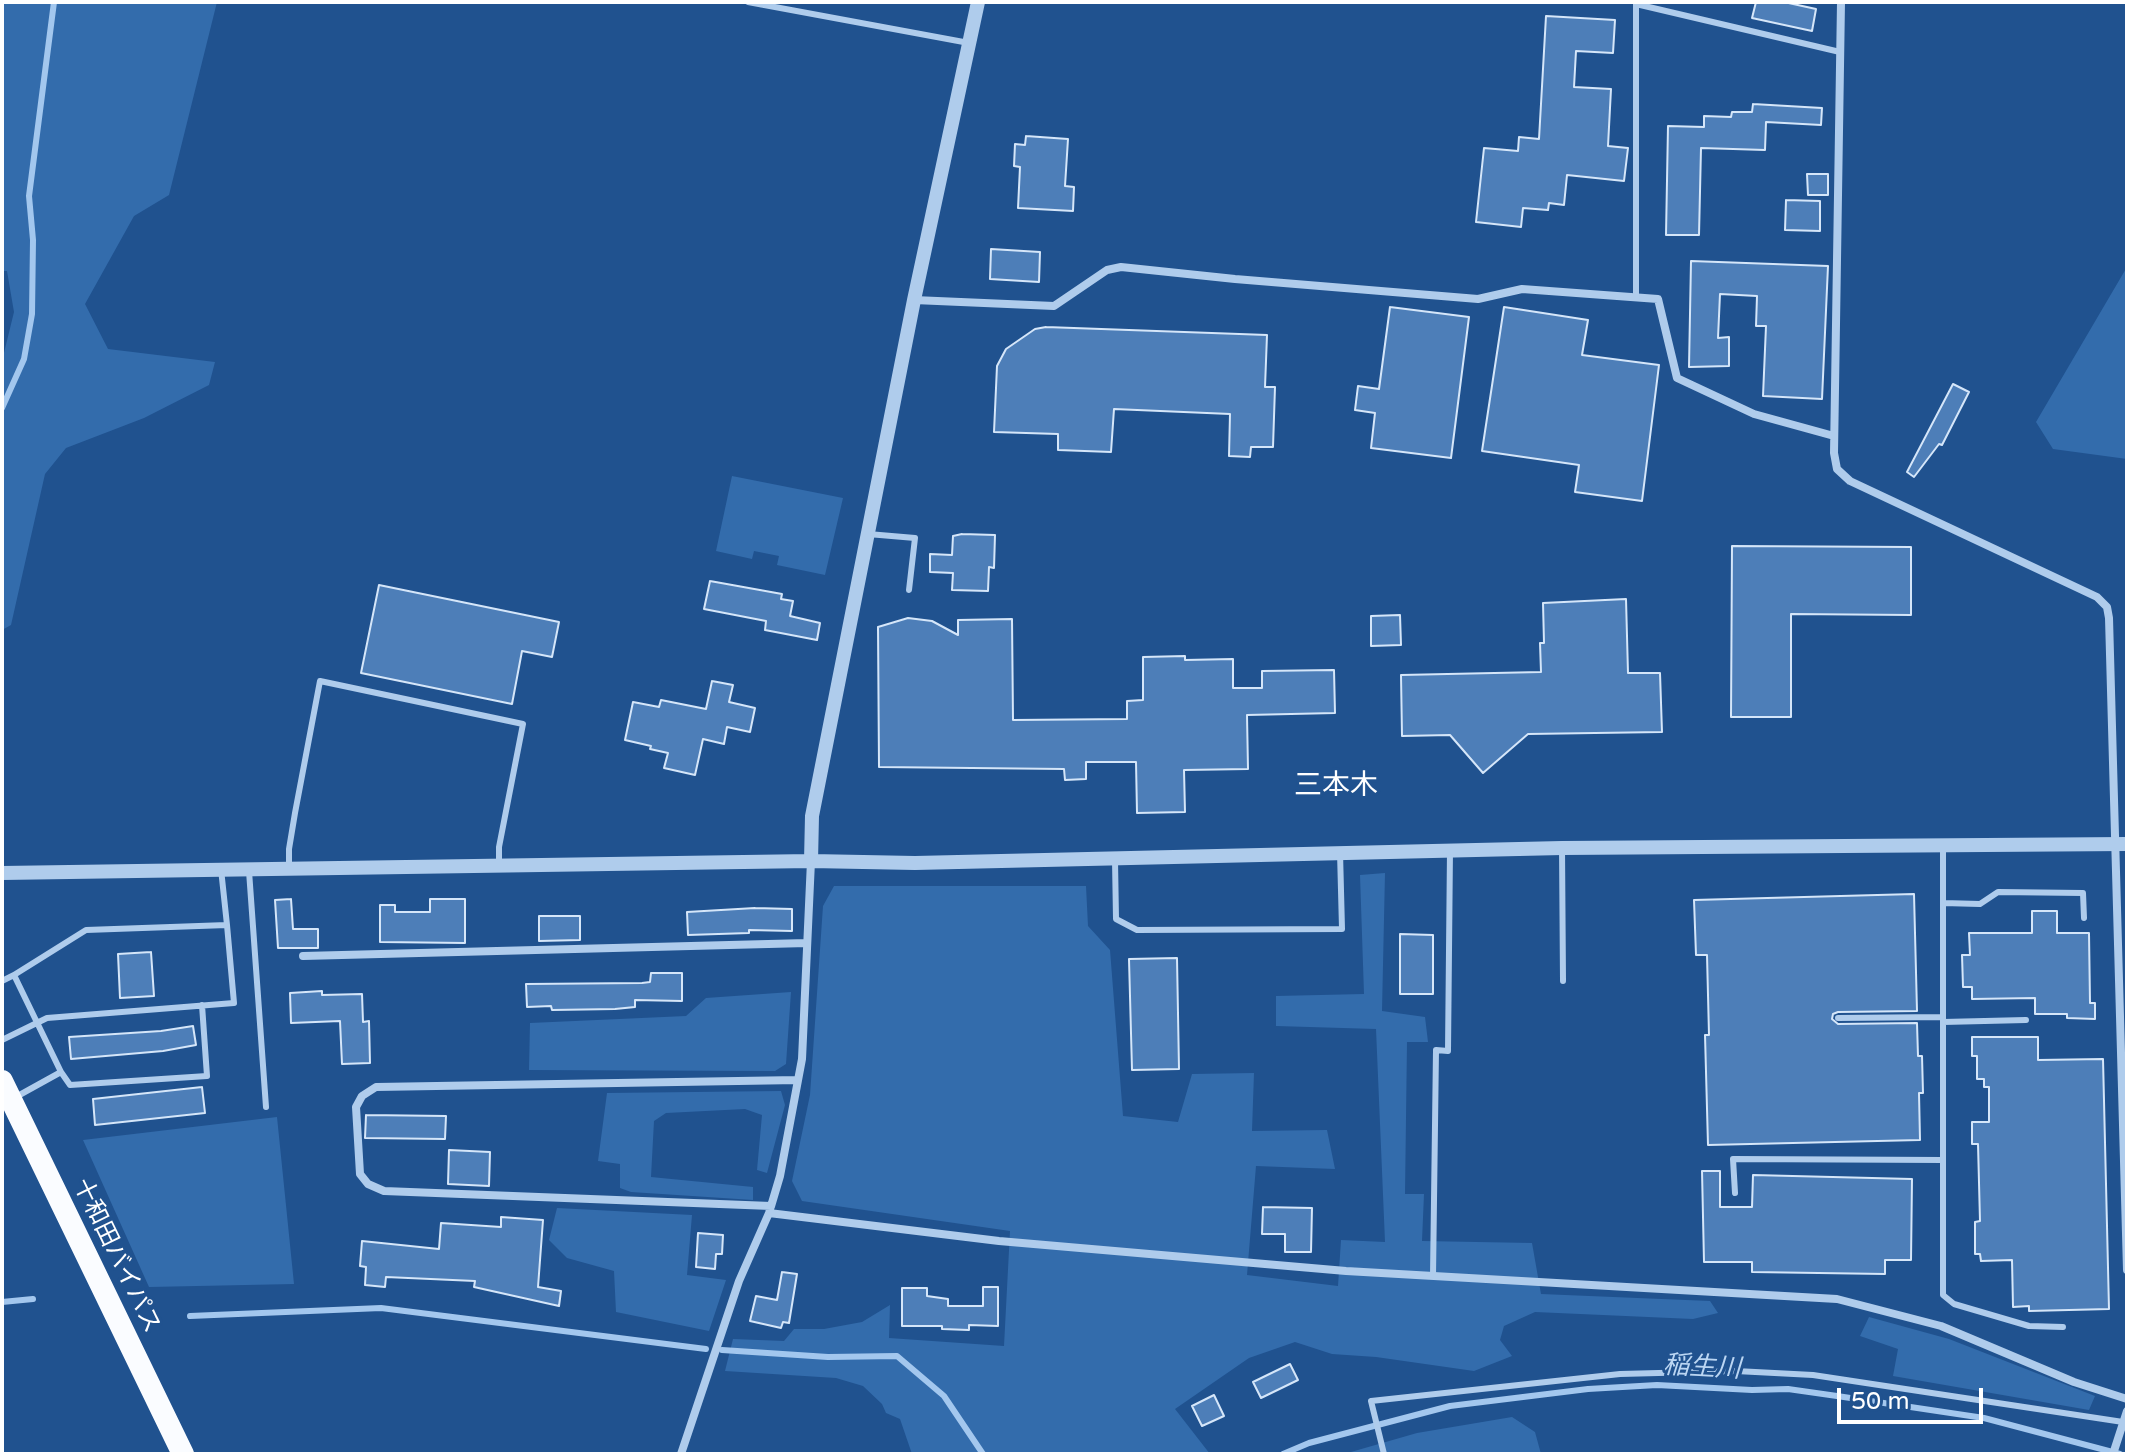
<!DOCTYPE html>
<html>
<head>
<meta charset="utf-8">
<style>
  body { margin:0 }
  #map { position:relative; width:2129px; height:1456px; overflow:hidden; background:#20528f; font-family:"Varela Round",sans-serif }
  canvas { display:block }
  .frame { position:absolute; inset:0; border:4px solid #fff; pointer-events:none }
  .scale { position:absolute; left:1837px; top:1388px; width:146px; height:36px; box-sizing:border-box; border:4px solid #fff; border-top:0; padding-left:10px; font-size:24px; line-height:28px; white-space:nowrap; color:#fff; -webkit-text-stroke:6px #20528f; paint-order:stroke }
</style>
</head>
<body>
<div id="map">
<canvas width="2129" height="1456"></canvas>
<div class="frame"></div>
<div class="scale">50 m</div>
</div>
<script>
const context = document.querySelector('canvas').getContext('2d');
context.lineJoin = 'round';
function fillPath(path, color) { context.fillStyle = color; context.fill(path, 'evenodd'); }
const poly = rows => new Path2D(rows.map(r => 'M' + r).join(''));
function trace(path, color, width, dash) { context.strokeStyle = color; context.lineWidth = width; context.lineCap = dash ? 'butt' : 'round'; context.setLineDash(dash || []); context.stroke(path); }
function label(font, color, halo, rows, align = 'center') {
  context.font = font + ' "Varela Round","Noto Sans JP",sans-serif'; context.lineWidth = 6; context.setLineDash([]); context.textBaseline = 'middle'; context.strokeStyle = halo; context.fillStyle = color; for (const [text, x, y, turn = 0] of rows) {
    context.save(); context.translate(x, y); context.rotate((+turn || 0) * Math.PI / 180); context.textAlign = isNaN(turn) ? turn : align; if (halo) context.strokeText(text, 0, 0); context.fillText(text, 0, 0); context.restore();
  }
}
fillPath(poly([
  [2,2,217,2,169,195,134,216,85,304,108,349,215,362,209,385,144,418,66,448,45,474,11,625,2,630,2,361,14,312,7,271,2,271],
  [2127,267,2127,459,2053,449,2036,422],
  [732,476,843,498,825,575,777,565,779,556,754,551,752,559,716,551],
  [1385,873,1382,1011,1425,1017,1428,1042,1407,1042,1405,1194,1424,1194,1422,1241,1532,1243,1541,1294,1710,1301,1718,1313,1693,1319,1535,1312,1504,1326,1500,1340,1512,1356,1474,1371,1376,1357,1332,1354,1295,1342,1249,1358,1175,1409,1210,1454,912,1454,900,1419,886,1413,882,1404,863,1386,836,1378,725,1371,733,1339,784,1341,794,1329,824,1329,862,1322,890,1305,889,1338,1004,1346,1010,1231,802,1201,792,1181,810,1095,823,906,834,886,1086,886,1088,926,1110,950,1123,1116,1178,1122,1192,1074,1254,1073,1252,1131,1327,1130,1335,1169,1256,1166,1247,1275,1338,1286,1341,1240,1385,1242,1376,1029,1276,1026,1276,996,1364,994,1360,875],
  [791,992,786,1064,775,1071,529,1070,530,1023,686,1016,706,998],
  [781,1091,785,1105,767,1173,757,1170,762,1115,745,1109,666,1113,654,1121,651,1177,753,1187,753,1200,631,1192,620,1188,620,1164,598,1161,607,1093],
  [277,1117,294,1284,149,1287,83,1140],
  [557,1208,692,1215,687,1275,726,1280,709,1331,616,1312,614,1271,567,1258,549,1240],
  [1869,1317,1949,1339,2095,1396,2089,1410,1893,1376,1898,1349,1860,1336],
  [1512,1417,1535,1432,1541,1454,1344,1454,1417,1433]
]), '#336cac');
trace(poly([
  [2,408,24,359,32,314,33,240,29,196,54,2],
  [2,1302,33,1299],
  [190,1316,381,1308,706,1349],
  [722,1350,828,1357,897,1356,944,1396,983,1454],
  [1283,1454,1309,1443,1450,1406,1588,1389,1657,1385,1752,1390,1788,1389,1837,1396,1984,1418,2120,1454]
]), '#a3c7ee', 6);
const building = poly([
  [1756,2,1784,2,1816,9,1812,31,1752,18,1756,2],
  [1546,16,1615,20,1613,53,1576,51,1574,87,1611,89,1608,146,1628,148,1624,181,1567,175,1564,205,1549,203,1548,210,1523,208,1521,227,1476,222,1484,148,1518,151,1519,137,1539,139,1546,16],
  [1753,104,1822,108,1821,125,1766,122,1765,150,1701,148,1699,235,1666,235,1668,126,1704,127,1704,116,1731,117,1732,112,1752,112,1753,104],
  [1026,136,1068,139,1065,186,1074,187,1073,211,1018,208,1020,167,1014,166,1015,144,1025,145,1026,136],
  [1807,174,1828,174,1828,195,1808,195,1807,174],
  [1786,200,1820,201,1820,231,1785,230,1786,200],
  [991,249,1040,252,1039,282,990,279,991,249],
  [1691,261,1828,266,1822,399,1763,396,1766,326,1756,326,1757,296,1720,294,1718,338,1729,337,1729,366,1689,367,1691,261],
  [1390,307,1469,317,1451,458,1371,448,1375,413,1355,410,1358,386,1379,389,1390,307],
  [1504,307,1588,320,1582,355,1659,365,1642,501,1575,492,1579,465,1482,451,1504,307],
  [1046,327,1267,335,1265,387,1275,387,1273,447,1251,447,1250,457,1229,456,1230,414,1114,409,1111,452,1058,450,1058,434,994,432,997,366,1006,349,1035,329,1046,327],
  [1953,384,1969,392,1942,445,1939,444,1914,477,1907,472,1953,384],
  [962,534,995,535,994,568,989,567,988,591,952,590,953,573,930,572,930,554,952,555,953,536,962,534],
  [1732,546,1911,547,1911,615,1791,614,1791,717,1731,717,1732,546],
  [710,581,782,594,781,599,793,601,790,616,820,623,817,640,765,630,766,621,704,609,710,581],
  [379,585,559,622,552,657,522,651,512,704,361,673,379,585],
  [1626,599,1628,673,1660,673,1662,732,1528,734,1483,773,1450,735,1402,736,1401,675,1541,672,1540,643,1544,643,1543,603,1626,599],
  [1400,615,1401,645,1371,646,1371,616,1400,615],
  [908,618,932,621,958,635,958,620,1012,619,1013,720,1127,719,1127,701,1143,700,1143,657,1185,656,1185,660,1233,659,1233,688,1262,688,1262,671,1334,670,1335,713,1247,715,1248,769,1184,770,1185,812,1137,813,1136,762,1086,762,1086,779,1065,780,1064,769,879,767,878,627,908,618],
  [712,681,733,685,729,702,755,708,750,732,727,727,724,744,703,739,695,775,664,768,668,753,650,749,651,746,625,740,633,702,659,707,661,700,706,709,712,681],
  [1914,894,1917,1011,1838,1012,1833,1014,1832,1019,1838,1024,1917,1023,1918,1056,1922,1056,1923,1093,1919,1093,1920,1140,1708,1145,1705,1035,1709,1035,1707,955,1696,955,1694,900,1914,894],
  [291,899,293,929,318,929,318,948,278,948,275,900,291,899],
  [430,899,465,899,465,943,380,942,380,905,395,905,395,912,430,912,430,899],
  [755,908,792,909,792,931,749,930,749,933,688,935,687,912,755,908],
  [2032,911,2057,911,2057,933,2089,933,2090,1003,2095,1003,2095,1019,2067,1018,2067,1014,2035,1014,2035,998,1972,999,1972,987,1963,987,1962,955,1970,955,1969,933,2032,933,2032,911],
  [539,916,580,916,580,940,539,941,539,916],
  [1400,934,1433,935,1433,994,1400,994,1400,934],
  [151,952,154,996,120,998,118,954,151,952],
  [1177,958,1179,1069,1132,1070,1129,959,1177,958],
  [651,973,682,973,682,1001,635,1000,635,1007,615,1009,552,1010,551,1006,527,1007,526,984,642,983,650,982,651,973],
  [322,991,322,995,362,994,363,1022,369,1021,370,1063,342,1064,340,1021,291,1023,290,993,322,991],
  [193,1026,196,1045,163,1051,71,1059,69,1037,161,1031,193,1026],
  [1972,1037,2038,1037,2038,1060,2103,1059,2109,1309,2029,1311,2029,1306,2013,1307,2012,1260,1981,1261,1980,1254,1975,1254,1975,1222,1980,1221,1978,1144,1972,1144,1972,1122,1989,1122,1989,1087,1984,1087,1984,1079,1977,1079,1977,1056,1972,1056,1972,1037],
  [202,1087,205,1113,95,1125,93,1099,202,1087],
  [366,1115,446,1116,445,1139,365,1138,366,1115],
  [449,1150,490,1152,489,1186,448,1184,449,1150],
  [1702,1171,1720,1171,1720,1207,1752,1207,1753,1175,1912,1179,1911,1260,1885,1260,1885,1274,1752,1272,1752,1262,1704,1262,1702,1171],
  [1263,1207,1312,1208,1311,1252,1285,1252,1285,1234,1262,1234,1263,1207],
  [501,1217,543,1220,538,1287,561,1291,559,1306,474,1287,475,1281,386,1277,385,1287,365,1285,366,1267,360,1266,362,1241,439,1249,441,1223,501,1227,501,1217],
  [698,1233,723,1235,722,1254,716,1254,715,1269,696,1267,698,1233],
  [782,1272,797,1274,789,1323,783,1322,781,1328,750,1321,756,1296,777,1300,782,1272],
  [983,1287,998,1287,998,1326,969,1325,969,1330,942,1329,942,1326,902,1326,902,1288,927,1288,927,1296,948,1299,948,1306,983,1306,983,1287],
  [1290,1364,1298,1380,1261,1398,1253,1382,1290,1364],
  [1214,1395,1224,1416,1202,1426,1192,1406,1214,1395]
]);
fillPath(building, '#4d7eb8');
trace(building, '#d5e6f9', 2);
trace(poly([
  [748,2,969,43],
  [1636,297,1636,4,1840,52],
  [868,534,915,538,909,590],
  [1943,845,1943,1295,1954,1304,2029,1326,2063,1327],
  [1562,848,1563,981],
  [1115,860,1116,919,1137,930,1342,929,1340,852],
  [289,870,289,849,295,813,320,681,523,724,499,847,499,863],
  [249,871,266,1107],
  [1943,903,1980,904,1998,892,2083,893,2084,918],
  [14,975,86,930,227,925,221,869],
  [2,981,14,975,61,1072,14,1098],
  [1838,1018,1943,1017],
  [1943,1022,2026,1020],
  [2,1040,47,1018,234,1003,227,925],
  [61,1072,70,1085,207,1076,202,1005],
  [1735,1193,1733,1159,1943,1160],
  [1433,1276,1436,1050,1448,1051,1450,850],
  [1384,1454,1371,1401,1620,1374,1736,1371,1813,1375,2123,1422]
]), '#afccec', 6);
trace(poly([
  [1841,2,1834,453,1837,469,1850,481,2097,597,2107,607,2109,618,2127,1270],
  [914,300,1054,306,1107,270,1121,267,1235,279,1478,299,1522,289,1658,299,1677,378,1754,414,1834,436],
  [303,956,807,943],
  [771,1206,384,1191,368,1184,360,1174,356,1107,362,1096,376,1087,798,1080],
  [769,1213,999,1241,1346,1271,1837,1299,1941,1326,2074,1382,2127,1399],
  [681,1454,739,1281,769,1213,780,1176,802,1059,811,861],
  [2113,1454,2127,1411]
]), '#afccec', 8);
trace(poly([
  [811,861,812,816,914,300,978,2],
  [2,873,811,861,915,863,1562,848,2127,844]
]), '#afccec', 14);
trace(poly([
  [2,1081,183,1454]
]), '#fafcff', 22);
label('24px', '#fff', '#20528f', [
  ["十和田バイパス",116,1256,64]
]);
label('italic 26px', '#bbd6f3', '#20528f', [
  ["稲生川",1702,1368,3]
]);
label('28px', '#fff', '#20528f', [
  ["三本木",1336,787]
]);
</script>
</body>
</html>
